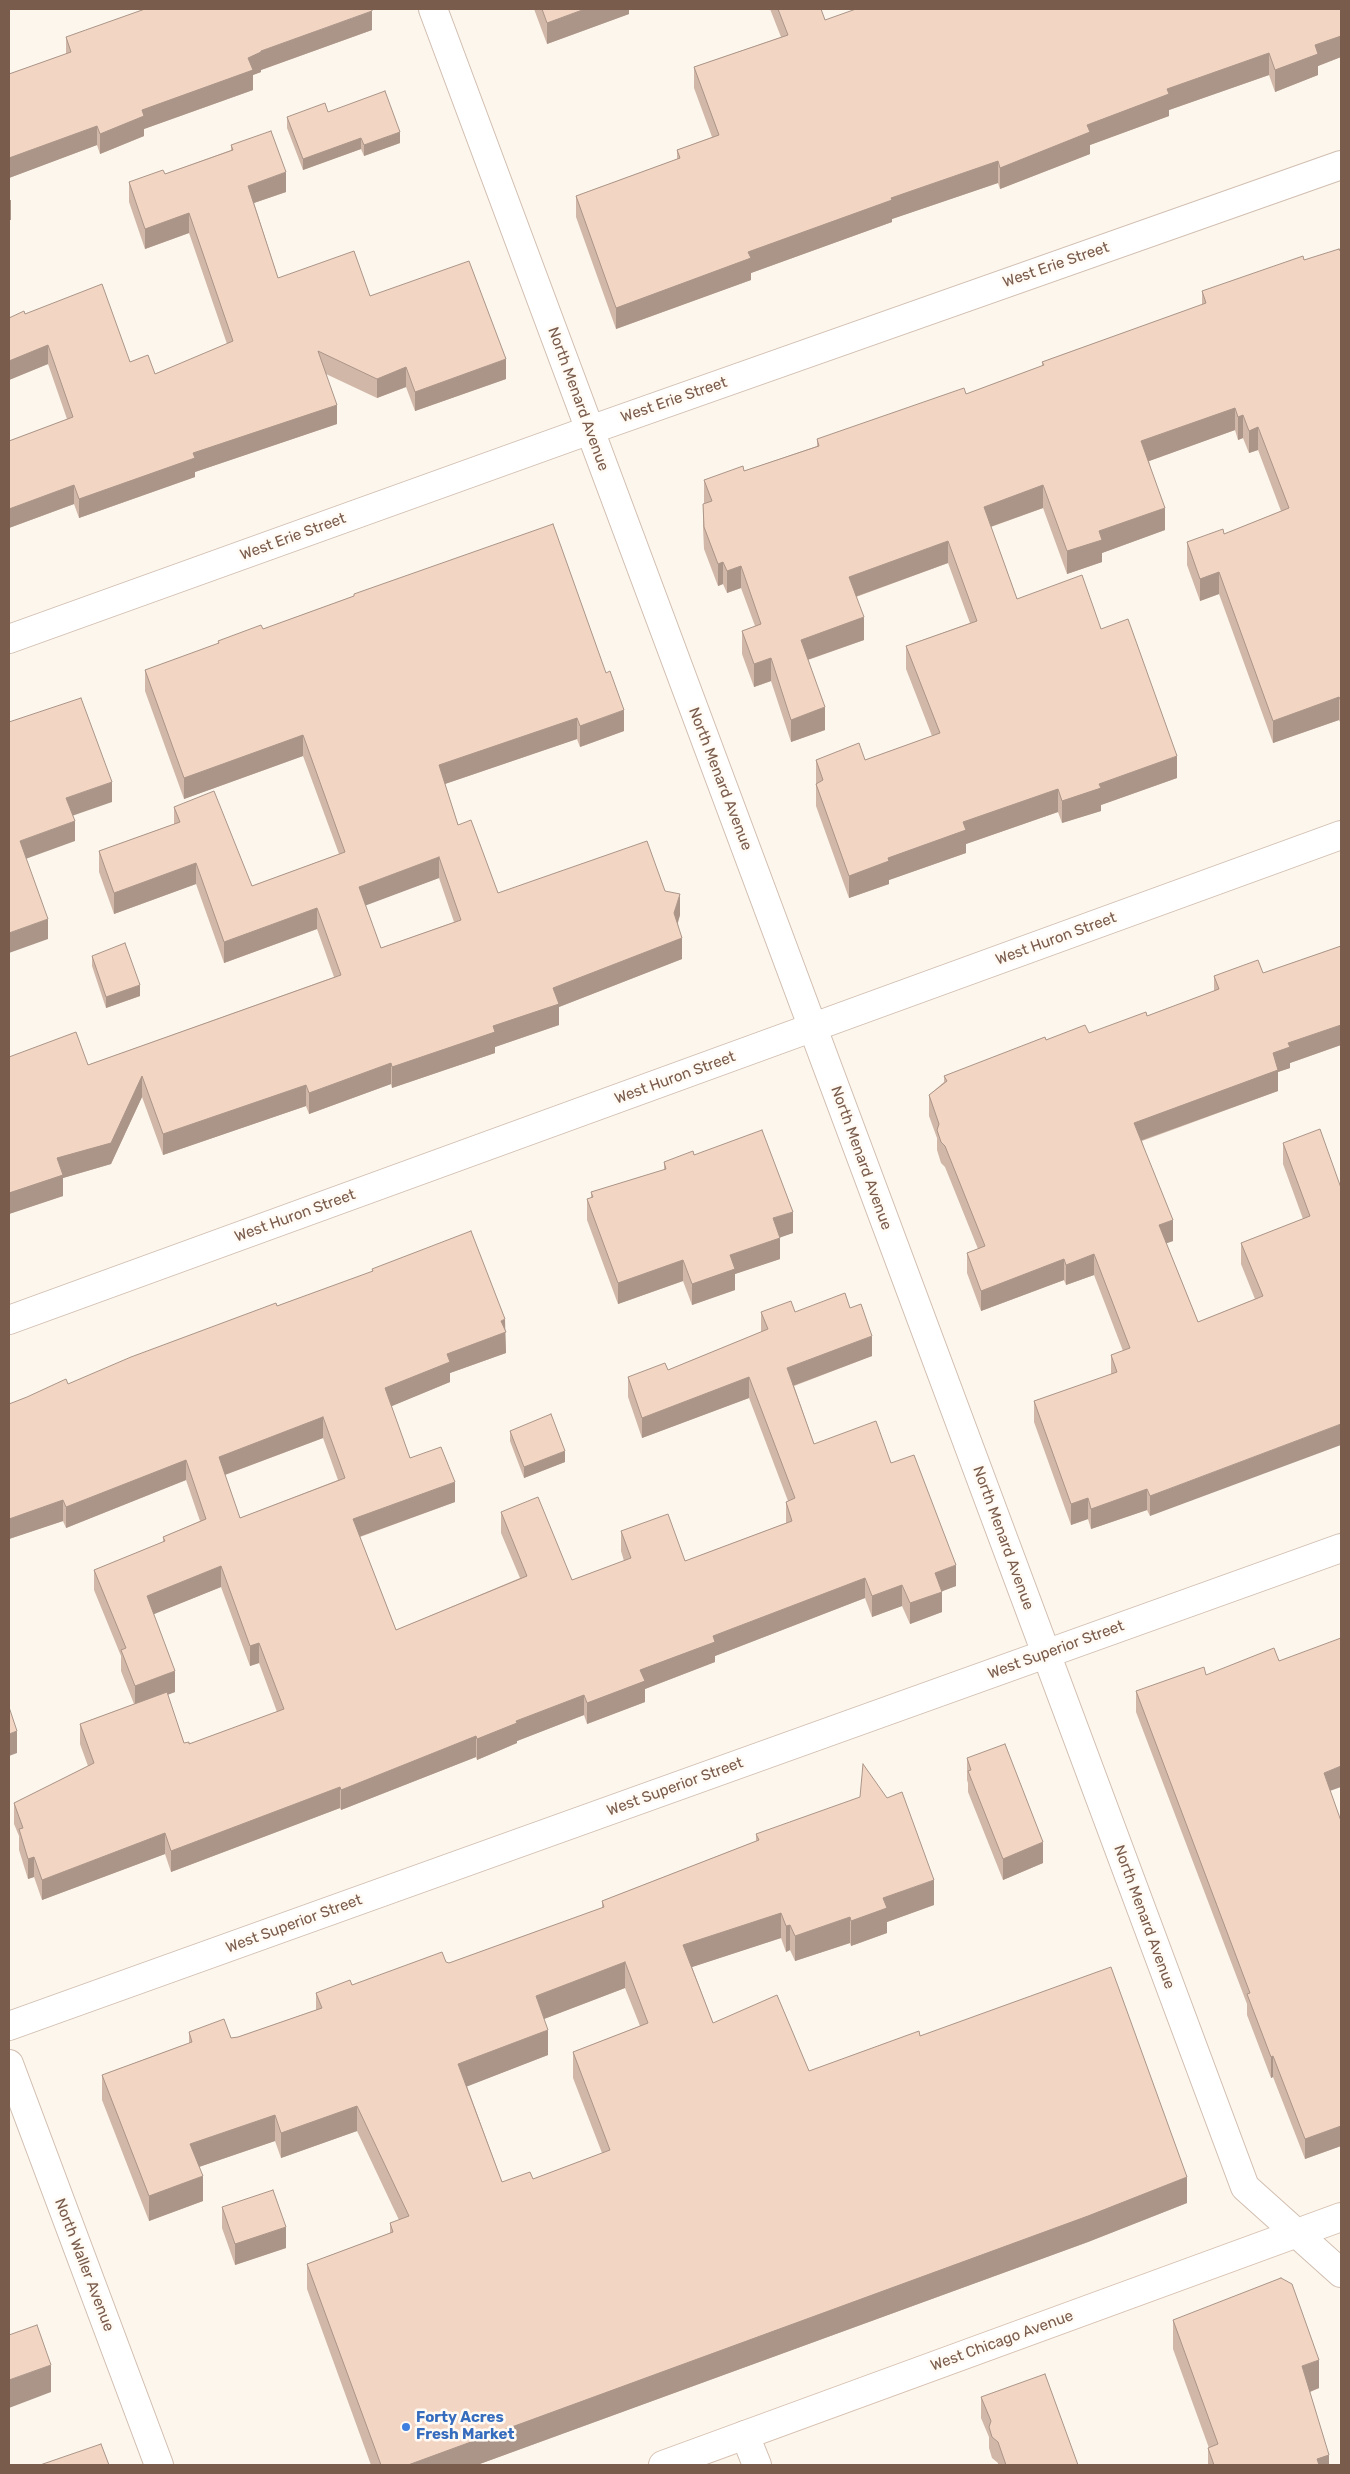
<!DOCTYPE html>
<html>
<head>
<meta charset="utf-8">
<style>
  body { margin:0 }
  #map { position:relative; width:1350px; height:2474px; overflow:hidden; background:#fdf6ec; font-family:Rubik,sans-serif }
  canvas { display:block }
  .frame { position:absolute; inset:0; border:10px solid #7a5c4d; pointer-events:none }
</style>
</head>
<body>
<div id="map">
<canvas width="1350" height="2474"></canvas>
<div class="frame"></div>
</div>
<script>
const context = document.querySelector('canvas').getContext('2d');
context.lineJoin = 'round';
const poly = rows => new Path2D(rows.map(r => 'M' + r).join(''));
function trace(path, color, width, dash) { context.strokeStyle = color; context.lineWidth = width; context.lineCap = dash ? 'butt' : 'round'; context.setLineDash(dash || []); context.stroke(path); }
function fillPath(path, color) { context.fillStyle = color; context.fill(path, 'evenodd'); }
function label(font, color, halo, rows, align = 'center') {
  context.font = font + ' Rubik,sans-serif'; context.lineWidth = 5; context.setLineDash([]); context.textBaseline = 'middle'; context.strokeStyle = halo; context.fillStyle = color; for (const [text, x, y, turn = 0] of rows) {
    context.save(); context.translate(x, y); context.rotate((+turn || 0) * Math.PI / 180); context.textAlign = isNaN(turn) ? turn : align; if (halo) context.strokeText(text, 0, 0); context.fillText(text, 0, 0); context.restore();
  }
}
const street = poly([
  [433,9,1245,2187,1341,2273],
  [9,639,590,430,1341,165],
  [9,1320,1341,835],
  [9,2026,1341,1548],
  [9,2064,159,2465],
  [745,2435,757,2465]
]);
const secondary = poly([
  [663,2465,1341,2217]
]);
trace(street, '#d1beb0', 30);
trace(secondary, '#d6c0b0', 30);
trace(street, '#fff', 28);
trace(secondary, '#fff', 28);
fillPath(poly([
  [534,9,629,9,629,14,547,44],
  [770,9,821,9,825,20,1341,9,1341,57,1318,66,1318,75,1275,92,1269,75,1169,110,1169,116,1090,145,1090,154,1000,189,998,183,892,219,892,222,751,273,751,280,616,329,576,217,576,196,677,159,677,150,712,137,694,88,694,67,781,37],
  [372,30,261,70,261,72,253,75,253,90,144,129,144,136,100,154,97,145,9,178,9,74,66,54,66,37],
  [328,112,400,143,364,156,361,149,303,170,287,128,287,117],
  [231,145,286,192,254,203,278,278,370,296,506,379,415,411,406,387,377,398,326,374,337,424,195,472,195,477,79,518,74,504,9,528,9,441,67,419,48,364,9,380,9,318,25,314,155,374,227,344,189,233,145,249,129,202,129,182,165,174,231,150],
  [1341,251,1341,724,1339,720,1273,743,1219,594,1200,601,1187,565,1187,542,1224,534,1281,511,1258,450,1249,453,1243,438,1238,440,1235,430,1149,461,1165,530,1102,553,1102,562,1067,574,1043,508,991,527,1017,599,1101,629,1177,778,1101,805,1101,811,1062,823,1058,812,966,844,966,853,889,880,889,884,849,898,816,806,816,760,865,760,932,736,906,669,906,646,970,623,948,563,856,597,864,640,808,660,825,730,791,742,771,681,754,687,742,654,742,631,755,626,741,588,727,593,723,584,718,586,704,549,703,527,703,504,704,504,704,480,744,471,817,446,817,439,966,394,1042,366,1042,362,1202,305,1202,291,1304,260],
  [354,594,624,731,580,747,577,739,445,784,458,825,498,893,665,891,680,915,678,923,682,959,559,1007,559,1025,495,1047,495,1053,392,1088,391,1084,309,1114,306,1106,163,1155,142,1097,111,1164,63,1178,63,1196,9,1214,9,1057,88,1065,334,977,317,929,224,963,196,884,114,914,99,872,99,851,174,824,174,807,252,886,339,854,303,756,184,799,145,691,145,670,218,644,218,641,263,629,354,596],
  [439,878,454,922,381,948,365,905],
  [1341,946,1341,1045,1290,1063,1290,1068,1278,1072,1278,1091,1142,1141,1173,1241,1166,1243,1198,1322,1255,1299,1241,1264,1241,1243,1303,1219,1283,1164,1283,1143,1341,1188,1150,1516,1147,1510,1091,1529,1088,1519,1071,1525,1034,1422,1034,1401,1111,1375,1111,1355,1123,1351,1094,1275,1066,1285,1064,1280,981,1311,967,1273,967,1253,978,1249,945,1167,941,1163,937,1150,937,1138,929,1116,929,1095,944,1082,944,1076,1046,1040,1089,1033,1147,1016,1214,991,1214,976,1263,973],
  [92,956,140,996,106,1008,92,966],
  [694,1155,793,1233,780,1237,780,1259,735,1274,735,1290,692,1305,683,1281,618,1304,587,1220,587,1199,591,1198,591,1192,664,1170,664,1162],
  [372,1269,505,1331,506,1353,450,1373,450,1382,391,1406,410,1458,455,1502,360,1537,396,1630,520,1578,501,1533,501,1512,572,1580,624,1561,621,1551,621,1531,685,1561,786,1523,786,1502,788,1501,749,1398,642,1438,628,1397,628,1377,668,1370,761,1332,761,1312,795,1312,850,1308,872,1356,794,1386,814,1444,891,1463,956,1586,942,1591,942,1612,910,1624,902,1606,872,1617,865,1598,715,1656,715,1662,645,1689,645,1702,587,1724,584,1715,517,1741,517,1743,477,1760,476,1757,341,1810,340,1808,171,1872,165,1854,42,1900,34,1877,28,1879,19,1850,19,1836,14,1824,14,1803,88,1766,80,1744,80,1724,134,1704,121,1671,121,1656,94,1590,94,1570,163,1542,163,1537,200,1521,186,1480,66,1528,63,1521,9,1539,68,1384,277,1306,372,1272],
  [323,1438,338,1480,240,1518,225,1475],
  [221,1587,250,1666,259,1663,277,1712,189,1744,184,1743,167,1695,175,1692,153,1614],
  [510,1431,565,1462,524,1478,510,1441],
  [1206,1675,1330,1791,1341,1821,1341,2146,1305,2159,1273,2077,1271,2078,1247,2015,1247,2004,1136,1712,1136,1691],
  [967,1758,1043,1863,1003,1880,968,1792,968,1783,967,1780],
  [756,1834,934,1905,887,1922,887,1933,851,1946,850,1943,795,1961,790,1950,786,1952,781,1938,692,1967,713,2023,809,2071,920,2036,1187,2203,1088,2242,477,2465,371,2465,307,2289,307,2264,390,2233,390,2223,399,2220,357,2131,281,2158,275,2141,199,2167,203,2201,149,2221,102,2100,102,2075,189,2043,189,2032,231,2038,238,2037,316,2010,316,1993,352,1985,446,1962,449,1963,602,1908,602,1901,756,1841],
  [625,1988,640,2026,573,2052,573,2078,602,2153,533,2179,502,2182,467,2086,548,2055,544,2019],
  [222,2207,286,2248,235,2265,222,2228],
  [1173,2320,1319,2388,1310,2392,1329,2465,1208,2465,1208,2448,1209,2448,1173,2349],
  [981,2397,1078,2465,998,2465,998,2463,992,2458,989,2448,989,2437,981,2418]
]), '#d1b7a8');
fillPath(poly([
  [585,9,629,9,629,14,547,44,547,23],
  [372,11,372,30,261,70,261,72,253,75,253,90,144,129,144,136,100,154,100,134,142,110,248,58,261,51],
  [1341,36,1341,57,1318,66,1318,75,1275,92,1275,70,1315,45],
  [1269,53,1269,75,1169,110,1169,116,1090,145,1090,154,1000,189,1000,168,1087,125,1167,89],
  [97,126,97,145,9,178,9,158],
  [400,132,400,143,364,156,364,145],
  [361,138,361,149,303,170,303,159],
  [998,161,998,183,892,219,892,222,751,273,751,280,616,329,616,308,748,252,891,198],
  [286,172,286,192,248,205,248,186],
  [9,200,11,200,11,220,9,220],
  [189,213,189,233,145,249,145,229],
  [48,345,48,364,9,380,9,361],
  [506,359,506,379,415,411,415,392],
  [406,367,406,387,377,398,377,379],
  [337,405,337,424,195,472,195,477,79,518,79,499,193,453],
  [1235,408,1235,430,1141,464,1141,441],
  [1243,415,1243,438,1238,440,1238,417],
  [1258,427,1258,450,1249,453,1249,431],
  [74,485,74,504,9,528,9,509],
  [1043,485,1043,508,984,529,984,507],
  [1165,508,1165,530,1102,553,1102,562,1067,574,1067,551,1099,531],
  [948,541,948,563,849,599,849,577],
  [723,562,723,584,718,586,718,564],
  [741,566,741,588,727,593,727,571],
  [1219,572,1219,594,1200,601,1200,579],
  [864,617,864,640,801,662,801,640],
  [771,658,771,681,754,687,754,664],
  [1339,697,1339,720,1273,743,1273,721],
  [825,707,825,730,791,742,791,720],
  [624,710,624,731,580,747,580,726],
  [577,718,577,739,439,786,439,765],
  [303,735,303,756,184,799,184,778],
  [1177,756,1177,778,1101,805,1101,811,1062,823,1062,801,1099,784],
  [112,782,112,802,66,818,66,798],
  [1058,789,1058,812,966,844,966,853,889,880,889,884,849,898,849,876,888,858,963,822],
  [75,821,75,841,20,861,20,841],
  [439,857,439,878,359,908,359,887],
  [196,863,196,884,114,914,114,893],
  [680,894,680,915,674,934,674,913],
  [317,908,317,929,224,963,224,942],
  [48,919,48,939,9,953,9,933],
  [682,938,682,959,559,1007,559,1025,495,1047,495,1053,392,1088,392,1067,493,1026,553,988],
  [140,985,140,996,106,1008,106,997],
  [1341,1025,1341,1045,1290,1063,1290,1068,1278,1072,1278,1091,1134,1143,1134,1123,1273,1053,1288,1043],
  [391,1063,391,1084,309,1114,309,1093],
  [142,1076,142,1097,111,1164,63,1178,63,1196,9,1214,9,1193,57,1158],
  [306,1085,306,1106,163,1155,163,1134],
  [793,1212,793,1233,773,1240,773,1218],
  [1173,1220,1173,1241,1159,1246,1159,1225],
  [780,1238,780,1259,735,1274,735,1290,692,1305,692,1284,730,1255],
  [1094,1254,1094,1275,1066,1285,1066,1265],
  [1064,1259,1064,1280,981,1311,981,1291],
  [683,1260,683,1281,618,1304,618,1283],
  [505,1319,506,1353,450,1373,450,1382,385,1409,385,1388,447,1354,501,1321],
  [872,1336,872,1356,787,1388,787,1368],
  [749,1377,749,1398,642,1438,642,1418],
  [323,1417,323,1438,219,1477,219,1457],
  [1341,1424,1341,1445,1150,1516,1150,1496],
  [565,1451,565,1462,524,1478,524,1467],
  [186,1460,186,1480,66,1528,66,1507],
  [455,1482,455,1502,353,1539,353,1519],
  [1147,1489,1147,1510,1091,1529,1091,1509],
  [1088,1498,1088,1519,1071,1525,1071,1504],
  [63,1500,63,1521,9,1539,9,1519],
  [956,1565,956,1586,935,1594,935,1573],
  [221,1566,221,1587,147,1617,147,1596],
  [865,1578,865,1598,715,1656,715,1662,645,1689,645,1702,587,1724,587,1703,640,1670,713,1636],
  [902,1585,902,1606,872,1617,872,1596],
  [942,1592,942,1612,910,1624,910,1603],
  [259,1643,259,1663,250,1666,250,1646],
  [175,1671,175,1692,135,1707,135,1686],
  [584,1695,584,1715,517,1741,517,1743,477,1760,477,1739,516,1721],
  [17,1731,17,1753,9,1756,9,1734],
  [476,1736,476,1757,341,1810,341,1790],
  [1341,1766,1341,1787,1324,1793,1324,1773],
  [340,1787,340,1808,171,1872,171,1851],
  [165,1833,165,1854,42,1900,42,1880],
  [1043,1842,1043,1863,1003,1880,1003,1859],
  [34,1857,34,1877,28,1879,28,1859],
  [934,1880,934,1905,887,1922,887,1933,851,1946,851,1921,883,1898],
  [781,1913,781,1938,683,1970,683,1945],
  [850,1917,850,1943,795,1961,795,1936],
  [790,1925,790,1950,786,1952,786,1926],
  [625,1962,625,1988,536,2022,536,1996],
  [548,2030,548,2055,458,2090,458,2064],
  [1273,2056,1273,2077,1271,2078,1271,2057],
  [357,2106,357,2131,281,2158,281,2133],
  [275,2115,275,2141,190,2170,190,2144],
  [1341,2126,1341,2146,1305,2159,1305,2139],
  [203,2176,203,2201,149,2221,149,2196],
  [1187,2177,1187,2203,1088,2242,477,2465,408,2465],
  [286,2227,286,2248,235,2265,235,2244],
  [1319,2360,1319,2388,1302,2395,1302,2366],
  [51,2365,51,2392,9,2408,9,2380],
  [1329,2455,1329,2465,1317,2465,1317,2459]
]), '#aa9588');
const building = poly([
  [145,9,372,9,372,11,261,51,261,52,248,58,253,70,142,110,144,116,100,134,97,126,9,158,9,74,71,52,66,37,145,9],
  [542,9,585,9,547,23,542,9],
  [778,9,821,9,825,20,856,9,1341,9,1341,36,1315,45,1318,54,1275,70,1269,53,1167,89,1169,94,1087,125,1090,132,1000,168,998,161,891,198,892,200,748,252,751,258,616,308,576,196,680,158,677,150,719,135,694,67,788,35,778,9],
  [385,91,400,132,364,145,361,138,303,159,287,117,325,103,328,112,385,91],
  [271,131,286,172,248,186,278,278,354,251,370,296,469,261,506,359,415,392,406,367,377,379,318,351,337,405,193,453,195,458,79,499,74,485,9,509,9,441,73,417,48,345,9,361,9,318,24,311,25,314,102,284,130,362,148,355,155,374,233,341,189,213,145,229,129,182,163,170,165,174,233,150,231,145,271,131],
  [1339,249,1340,251,1341,251,1341,701,1339,697,1273,721,1219,572,1200,579,1187,542,1223,529,1224,534,1289,508,1258,427,1249,431,1243,415,1238,417,1235,408,1141,441,1165,508,1099,531,1102,540,1067,551,1043,485,984,507,1017,599,1082,575,1101,629,1128,619,1177,756,1099,784,1101,788,1062,801,1058,789,963,822,966,830,888,858,889,861,849,876,816,784,823,780,816,760,859,743,865,760,940,733,906,646,977,621,948,541,849,577,864,617,801,640,825,707,791,720,771,658,754,664,742,631,761,624,741,566,727,571,723,562,718,564,704,527,703,504,712,501,704,480,743,466,744,471,819,446,817,439,964,388,966,394,1044,365,1042,362,1206,303,1202,291,1303,256,1304,260,1339,249],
  [553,524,606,673,610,671,624,710,580,726,577,718,439,765,458,825,471,820,498,893,647,841,665,891,680,894,674,913,682,938,553,988,559,1004,493,1026,495,1032,392,1067,391,1063,309,1093,306,1085,163,1134,142,1076,111,1143,57,1158,63,1175,9,1193,9,1057,76,1032,88,1065,341,975,317,908,224,942,196,863,114,893,99,851,180,822,174,807,214,791,252,886,345,852,303,735,184,778,145,670,219,643,218,641,261,625,263,629,354,596,354,594,553,524],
  [439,857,461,920,381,948,359,887,439,857],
  [81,698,112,782,66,798,75,821,20,841,48,919,9,933,9,722,81,698],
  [125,943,140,985,106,997,92,956,125,943],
  [1341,946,1341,1025,1288,1043,1290,1047,1273,1053,1278,1070,1134,1123,1173,1220,1159,1225,1198,1322,1263,1296,1241,1243,1310,1216,1283,1143,1320,1129,1341,1188,1341,1424,1150,1496,1147,1489,1091,1509,1088,1498,1071,1504,1034,1401,1117,1372,1111,1355,1130,1348,1094,1254,1066,1265,1064,1259,981,1291,967,1253,985,1246,945,1146,941,1142,937,1130,939,1124,929,1095,947,1081,944,1076,1045,1037,1046,1040,1085,1025,1089,1033,1146,1012,1147,1016,1219,989,1214,976,1258,960,1263,973,1341,946],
  [762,1130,793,1212,773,1218,780,1238,730,1255,735,1269,692,1284,683,1260,618,1283,587,1199,593,1197,591,1192,666,1169,664,1162,693,1151,694,1155,762,1130],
  [471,1231,505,1319,501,1321,506,1332,447,1354,450,1362,385,1388,410,1458,441,1447,455,1482,353,1519,396,1630,527,1576,501,1512,538,1497,572,1580,631,1558,621,1531,668,1514,685,1561,792,1521,786,1502,795,1498,749,1377,642,1418,628,1377,665,1363,668,1370,768,1329,761,1312,791,1301,795,1312,845,1293,850,1308,861,1304,872,1336,787,1368,814,1444,876,1421,891,1463,914,1455,956,1565,935,1573,942,1592,910,1603,902,1585,872,1596,865,1578,713,1636,715,1642,640,1670,645,1681,587,1703,584,1695,516,1721,517,1723,477,1739,476,1736,341,1790,340,1787,171,1851,165,1833,42,1880,34,1857,28,1859,19,1829,23,1828,14,1803,94,1763,80,1724,167,1692,184,1743,189,1742,189,1744,284,1709,259,1643,250,1646,221,1566,147,1596,175,1671,135,1686,121,1650,126,1648,94,1570,165,1541,163,1537,206,1519,186,1460,66,1507,63,1500,9,1519,9,1404,27,1397,66,1379,68,1384,131,1357,276,1303,277,1306,373,1271,372,1269,471,1231],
  [323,1417,345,1478,240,1518,219,1457,323,1417],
  [551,1414,565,1451,524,1467,510,1431,551,1414],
  [1341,1638,1341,1766,1324,1773,1341,1821,1341,2126,1305,2139,1273,2056,1271,2057,1247,1994,1250,1993,1136,1691,1204,1667,1206,1675,1274,1648,1279,1661,1341,1638],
  [9,1707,17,1731,9,1734,9,1707],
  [1005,1744,1043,1842,1003,1859,968,1771,971,1770,967,1758,1005,1744],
  [863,1764,887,1798,902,1792,934,1880,883,1898,887,1908,851,1921,850,1917,795,1936,790,1925,786,1926,781,1913,683,1945,713,2023,777,1995,809,2071,919,2031,920,2036,1111,1967,1187,2177,1088,2216,408,2465,381,2465,307,2264,393,2232,390,2223,409,2216,357,2106,281,2133,275,2115,190,2144,203,2176,149,2196,102,2075,192,2042,189,2032,224,2019,231,2038,238,2037,322,2008,316,1993,350,1980,352,1985,442,1952,446,1962,449,1963,604,1907,602,1901,759,1840,756,1834,860,1797,863,1764],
  [625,1962,648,2023,573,2052,610,2150,533,2179,530,2172,502,2182,458,2064,548,2030,536,1996,625,1962],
  [273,2190,286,2227,235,2244,222,2207,273,2190],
  [1281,2278,1292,2284,1319,2360,1302,2366,1329,2455,1317,2459,1319,2465,1214,2465,1208,2448,1218,2444,1173,2320,1281,2278],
  [37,2325,51,2365,9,2380,9,2335,37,2325],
  [1045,2374,1078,2465,1006,2465,998,2442,992,2437,989,2427,991,2421,981,2397,1045,2374],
  [101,2444,109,2465,40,2465,101,2444]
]);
fillPath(building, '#f3d5c3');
trace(building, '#aa9588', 1);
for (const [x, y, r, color] of [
  [406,2427,5,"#3f7fe0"]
]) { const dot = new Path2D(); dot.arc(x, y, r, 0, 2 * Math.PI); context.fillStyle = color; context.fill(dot); trace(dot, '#fffaf3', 2); }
label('15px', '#7a5c4d', '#fffaf3', [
  ["West Erie Street",1056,265,-19],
  ["North Menard Avenue",578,399,70],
  ["West Erie Street",674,400,-19],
  ["West Erie Street",293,537,-20],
  ["North Menard Avenue",720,779,69],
  ["West Huron Street",1056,939,-20],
  ["West Huron Street",675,1078,-20],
  ["North Menard Avenue",861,1158,70],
  ["West Huron Street",295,1216,-20],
  ["North Menard Avenue",1003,1538,70],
  ["West Superior Street",1056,1650,-20],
  ["West Superior Street",675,1787,-20],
  ["North Menard Avenue",1144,1917,70],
  ["West Superior Street",294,1924,-20],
  ["North Waller Avenue",84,2265,69],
  ["West Chicago Avenue",1002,2341,-20]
]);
label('bold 15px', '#366cbe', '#fffaf3', [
  ["Forty Acres",416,2418],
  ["Fresh Market",416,2435]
], 'left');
</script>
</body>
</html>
